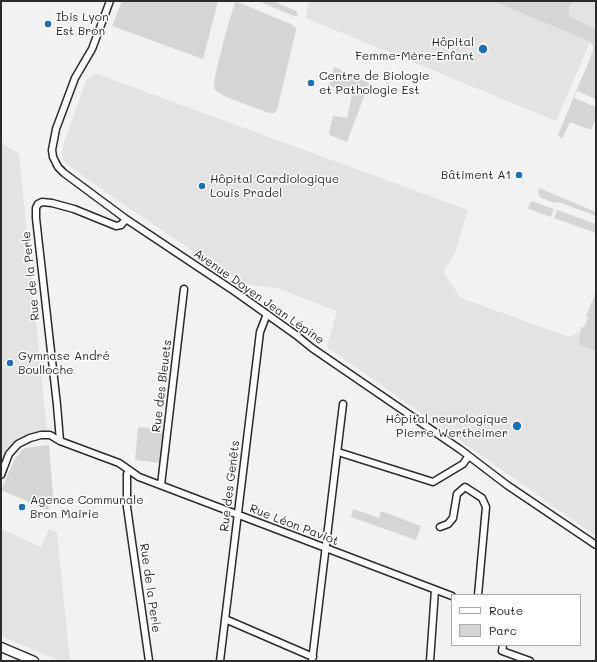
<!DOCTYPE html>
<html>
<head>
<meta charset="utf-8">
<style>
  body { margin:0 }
  #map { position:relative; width:597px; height:662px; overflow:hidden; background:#f2f2f2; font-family:Mali,sans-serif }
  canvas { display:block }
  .frame { position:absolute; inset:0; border:2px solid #2b2b2b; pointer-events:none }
  .legend { position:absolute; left:451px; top:594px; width:130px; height:52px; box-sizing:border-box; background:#fff; border:1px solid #aaa; margin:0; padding:5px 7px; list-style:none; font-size:12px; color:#2b2b2b }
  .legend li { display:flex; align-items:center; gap:8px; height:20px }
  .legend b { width:20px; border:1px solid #aaa }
</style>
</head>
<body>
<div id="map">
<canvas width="597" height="662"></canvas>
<div class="frame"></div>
<ul class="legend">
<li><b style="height:5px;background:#fff"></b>Route</li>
<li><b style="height:11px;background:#d5d5d5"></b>Parc</li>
</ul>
</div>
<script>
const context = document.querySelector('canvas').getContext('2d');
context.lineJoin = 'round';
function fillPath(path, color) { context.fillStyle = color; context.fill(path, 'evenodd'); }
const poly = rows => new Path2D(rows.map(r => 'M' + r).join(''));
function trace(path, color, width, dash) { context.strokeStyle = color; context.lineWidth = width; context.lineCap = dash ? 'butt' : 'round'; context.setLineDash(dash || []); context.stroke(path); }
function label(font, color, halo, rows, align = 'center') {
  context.font = font + ' Mali,sans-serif'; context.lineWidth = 3; context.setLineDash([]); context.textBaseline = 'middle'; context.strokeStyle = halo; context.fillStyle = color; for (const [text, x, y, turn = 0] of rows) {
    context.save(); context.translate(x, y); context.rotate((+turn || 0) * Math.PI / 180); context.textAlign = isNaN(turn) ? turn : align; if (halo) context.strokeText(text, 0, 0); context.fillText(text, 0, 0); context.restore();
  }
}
fillPath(poly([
  [309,1,596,1,596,30,595,30,556,121,306,18],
  [97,74,468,210,455,253,443,272,461,298,569,337,582,330,596,297,596,536,327,347,337,311,277,288,242,284,114,198,68,165,63,160,62,155,63,145,86,81,93,75],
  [1,142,19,154,47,431,31,433,16,441,8,449,1,460],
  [1,529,41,547,49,529,57,533,70,661,60,661,1,636]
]), '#e3e3e3');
fillPath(poly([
  [122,1,218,1,203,59,112,26],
  [258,1,273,1,296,11,298,14,297,16,294,16],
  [493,1,572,1,568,11,570,17,596,29,596,99,577,91,574,98,596,107,596,118,591,130,570,122,562,139,558,135,593,51,593,46,589,41],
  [235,2,240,3,291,24,296,28,296,30,277,110,274,113,269,113,226,97,216,91,214,88,215,76,226,32],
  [334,67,369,83,347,142,330,135,329,133,333,116,347,118,352,96,338,92,338,89,329,86],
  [539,188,596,212,596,216,559,202,555,203,541,198,538,193],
  [532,201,554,209,551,217,529,209,528,208,530,203],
  [557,210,596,224,596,233,554,218],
  [596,292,596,351,579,345,581,327,584,328,589,318,586,316],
  [138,427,164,430,161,463,135,460],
  [49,445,53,496,48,510,1,490,15,459,24,448],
  [353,509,379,518,381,511,421,526,416,540,351,517]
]), '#d5d5d5');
const street = poly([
  [110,1,92,49,75,78,56,129,52,150,53,157,58,167,64,173,126,219,237,293,296,335,312,348,461,450,507,485,596,545],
  [60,441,57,405,36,218,36,208,38,204,42,202,52,203,74,209,116,226,121,225,126,219],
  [338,452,433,482,463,464,468,457],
  [129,471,127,474,127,507,149,661],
  [1,475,9,454,18,444,30,438,41,435,50,435,60,441,119,463,139,477,452,596],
  [161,485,184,289],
  [440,527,448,524,453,518,457,494,465,487,482,498,486,507,478,595],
  [225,619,313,657],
  [503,645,502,651,530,661],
  [220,661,260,332,267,314],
  [312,661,343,404],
  [430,661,435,590]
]);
const secondary = poly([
  [1,647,34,661]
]);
trace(street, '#2b2b2b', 9);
trace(secondary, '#2b2b2b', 11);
trace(street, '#fff', 6);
trace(secondary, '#fff', 8);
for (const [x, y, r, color] of [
  [48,24,4,"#1f6fb2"],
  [483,49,5,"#1f6fb2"],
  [311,83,4,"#1f6fb2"],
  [519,175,4,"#1f6fb2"],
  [202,186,4,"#1f6fb2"],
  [10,363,4,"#1f6fb2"],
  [517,426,5,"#1f6fb2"],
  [22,507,4,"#1f6fb2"]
]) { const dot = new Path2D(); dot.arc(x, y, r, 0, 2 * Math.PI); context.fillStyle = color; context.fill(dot); trace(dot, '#fff', 1.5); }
label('12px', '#2b2b2b', '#fff', [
  ["Ibis Lyon",56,17],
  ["Est Bron",56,31],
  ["Hôpital",474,42,"right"],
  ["Femme-Mère-Enfant",474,56,"right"],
  ["Centre de Biologie",319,76],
  ["et Pathologie Est",319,90],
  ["Bâtiment A1",511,175,"right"],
  ["Hôpital Cardiologique",210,179],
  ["Louis Pradel",210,193],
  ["Gymnase André",18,356],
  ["Boulloche",18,370],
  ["Hôpital neurologique",508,419,"right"],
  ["Pierre Wertheimer",508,433,"right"],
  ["Agence Communale",30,500],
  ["Bron Mairie",30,514]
], 'left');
label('12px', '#2b2b2b', '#fff', [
  ["Rue de la Perle",31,276,-96],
  ["Avenue Doyen Jean Lépine",259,297,35],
  ["Rue des Bleuets",162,386,-83],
  ["Rue des Genêts",230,486,-83],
  ["Rue Léon Paviot",294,525,21],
  ["Rue de la Perle",150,588,82]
]);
</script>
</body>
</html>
